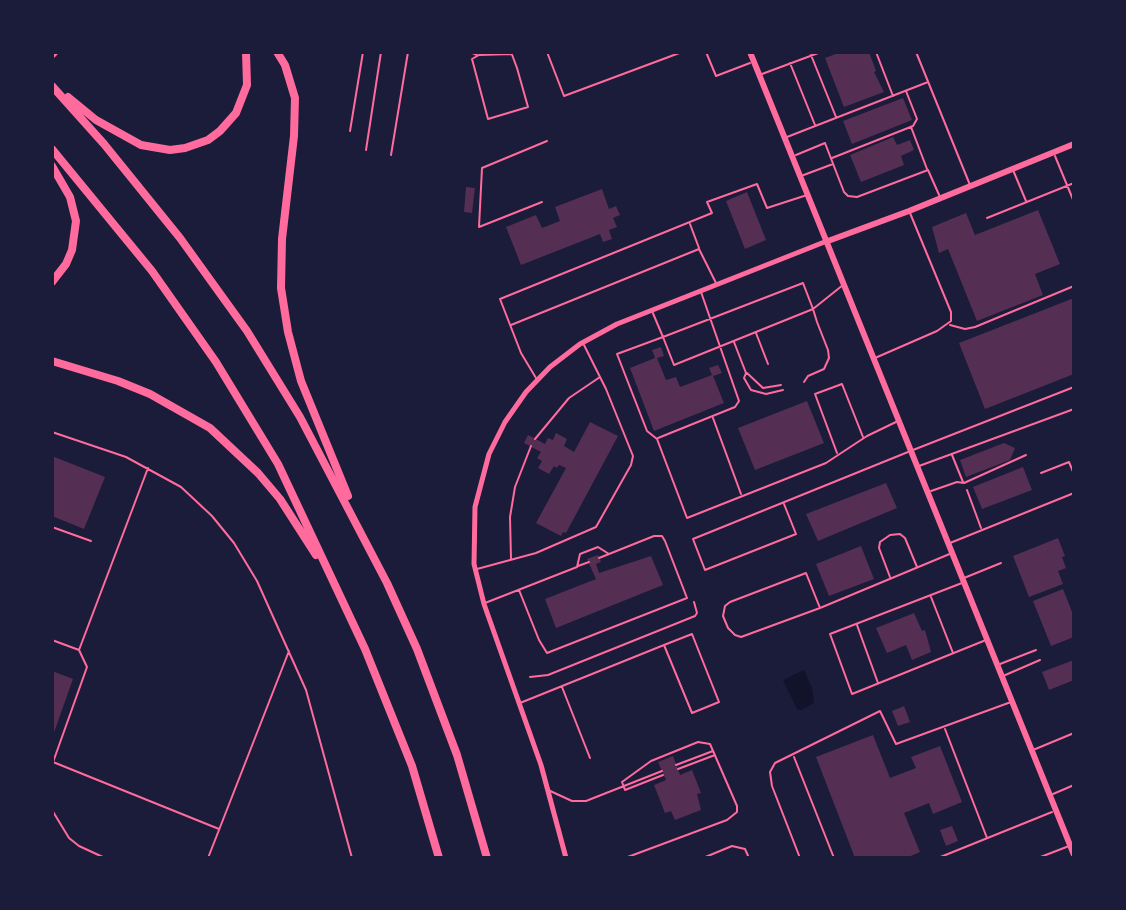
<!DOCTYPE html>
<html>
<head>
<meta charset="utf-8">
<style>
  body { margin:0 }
  #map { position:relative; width:1126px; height:910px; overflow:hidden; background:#1b1b3a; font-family:Ubuntu,sans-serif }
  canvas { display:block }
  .frame { position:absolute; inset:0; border:54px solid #1b1b3a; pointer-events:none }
</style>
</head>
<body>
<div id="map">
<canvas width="1126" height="910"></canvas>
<div class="frame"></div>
</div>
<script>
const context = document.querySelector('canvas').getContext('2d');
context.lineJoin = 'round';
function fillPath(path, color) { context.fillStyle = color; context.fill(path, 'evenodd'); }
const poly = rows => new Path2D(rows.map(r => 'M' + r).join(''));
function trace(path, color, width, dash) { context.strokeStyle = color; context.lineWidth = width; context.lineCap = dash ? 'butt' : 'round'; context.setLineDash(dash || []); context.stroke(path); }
fillPath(poly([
  [804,670,812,688,814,703,801,710,797,709,783,680]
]), '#12122b');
fillPath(poly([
  [841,52,869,52,876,71,874,72,884,92,844,107,825,58],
  [903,98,912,120,852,144,843,121],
  [893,137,897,145,910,140,914,150,901,156,904,165,861,182,850,155],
  [466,187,475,188,472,213,464,212],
  [602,189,609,209,616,206,620,215,613,218,617,227,609,230,612,239,603,242,600,234,521,265,506,227,536,215,542,228,560,221,555,207],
  [747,192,766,240,745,249,726,201],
  [1038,210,1060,264,1035,274,1043,295,977,321,948,249,939,253,932,227,966,213,975,235],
  [1074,298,1074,374,985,409,959,343],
  [661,347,664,356,657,358,666,380,676,377,680,387,712,375,709,368,718,365,722,373,713,376,724,403,654,431,630,368,655,358,652,350],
  [807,401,824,443,755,470,738,428],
  [590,422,618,436,566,533,563,532,561,536,536,523,566,468,559,465,557,468,554,466,549,474,538,468,542,461,537,458,541,452,524,443,528,435,545,444,548,438,553,440,556,433,567,439,564,446,574,452],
  [1004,443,1015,448,1010,460,966,477,960,460],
  [52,456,105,477,84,529,52,516],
  [1023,467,1032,490,982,509,973,487],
  [886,483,897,508,818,541,806,514],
  [1058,538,1065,556,1062,557,1066,568,1058,571,1063,584,1029,597,1013,556],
  [861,546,874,579,829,596,816,564],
  [598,555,601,562,596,564,599,573,651,556,663,585,556,628,545,599,596,579,587,559],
  [1063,589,1074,617,1074,637,1051,646,1033,601],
  [914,613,922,631,925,630,931,652,912,660,906,645,887,653,876,628],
  [1074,660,1074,680,1049,690,1042,672],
  [52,671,73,679,52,738],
  [904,706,910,722,898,726,892,711],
  [873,735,890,778,916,768,911,757,940,746,962,802,933,814,929,803,904,813,920,852,906,858,855,858,816,757],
  [673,756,680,775,692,770,701,793,697,794,701,810,675,820,671,811,665,813,654,785,666,780,658,762],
  [952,826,958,841,946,846,940,830]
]), '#542f53');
trace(poly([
  [530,677,548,675,695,616,697,613,694,602]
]), '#ff6b9d', 2);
trace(poly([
  [470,52,477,55],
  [511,52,517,68,528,107,488,119,472,59,479,55,512,54],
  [547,52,564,96,682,52],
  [706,52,716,76,750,63],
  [876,52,893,96],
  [916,52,970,185],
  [811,55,836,117],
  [790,63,815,125],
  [762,74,821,52],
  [911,127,927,169],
  [350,131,363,52],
  [787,137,928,82],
  [366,150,381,52],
  [391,155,408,52],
  [796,155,825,143,844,192,848,196,857,197,928,170,940,197],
  [1055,156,1074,202],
  [832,158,913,126,917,119,906,91],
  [1013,170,1026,201],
  [801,176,833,164],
  [542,202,479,227,482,168,547,141],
  [987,218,1074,183],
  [690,224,699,248],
  [652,311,663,337,617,354,647,431,657,439,687,518,826,463,867,436,898,421],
  [511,325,699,249,716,283],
  [950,325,965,329,975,327,1074,286],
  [756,333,768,364],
  [734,342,746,373,744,378,751,390,766,394,783,390],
  [875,358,937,331,951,321,951,312,910,213],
  [747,373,763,388,781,385],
  [536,378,521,353,500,299,712,213,707,202,757,184,767,208,807,195],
  [804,382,808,376,824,369,829,358,828,350,817,322,813,309,803,283,663,337,674,365,813,309,843,285],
  [713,418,741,494],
  [52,432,126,457,181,487,212,516,234,543,257,581,306,690,352,858],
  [658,438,735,407,739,401,701,292],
  [535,439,569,398,600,377],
  [913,450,1074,387],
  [837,453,815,394,842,384,863,437],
  [952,455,963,482],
  [919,466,1074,409],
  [1041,473,1069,462,1074,474],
  [967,490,981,528],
  [931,491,957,482,964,483,1026,455],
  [784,504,796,534,705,570,693,539,908,452],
  [52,527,91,541],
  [950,543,1074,493],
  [599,558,609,554],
  [511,559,510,517,515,487,531,446],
  [578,566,589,562],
  [477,569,536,553,596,527,631,465,633,456,606,389,584,345],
  [890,577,879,548,880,542,890,535,900,534,905,538,917,567],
  [964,578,1001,563],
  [962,583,830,634,852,694,986,640],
  [931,597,953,653],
  [485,603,577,567,580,554,598,547,609,554,654,536,662,536,665,541,687,598,547,653,539,640,519,590],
  [820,608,806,573,730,602,725,606,723,616,728,628,735,635,741,637,820,608,952,553],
  [857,625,878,683],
  [52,640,79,650,87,667,52,765],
  [79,650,148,468],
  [1000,664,1036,650],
  [1003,676,1040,660],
  [562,687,590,758],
  [520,703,664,645,692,634,719,702,692,713,664,645],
  [945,729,987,838],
  [1033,750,1074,733],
  [794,757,834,858],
  [53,762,219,829],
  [676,765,713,751],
  [678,769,715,755],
  [548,790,572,801,586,801,662,771],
  [1053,794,1074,785],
  [52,810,69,838,79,846,105,858],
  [208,858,289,651],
  [625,858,727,820,737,812,737,806,710,744,698,742,651,761,622,782,625,790,663,775],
  [703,858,732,846,745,849,749,858],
  [800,858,772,786,770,772,775,763,880,711,896,744,1011,702],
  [938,858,1052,812],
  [1038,858,1069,846]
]), '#ff6b9d', 2);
trace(poly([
  [566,858,541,765,484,604,474,564,475,507,489,454,505,422,526,392,550,367,580,344,617,324,827,241]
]), '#ff6b9d', 5);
trace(poly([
  [750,52,1074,855],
  [828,241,909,211,1074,144]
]), '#ff6b9d', 6);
trace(poly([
  [52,55,55,52]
]), '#ff6b9d', 7);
trace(poly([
  [277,52,285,65,295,98,294,136,282,239,281,288,288,332,301,381,348,496],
  [52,86,104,144,180,238,247,331,300,417,387,583,417,649,457,755,487,858],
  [68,97,96,120,141,145,170,150,185,148,208,140,220,131,236,113,247,85,246,52],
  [52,149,152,271,216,362,278,464,365,649,412,766,439,858],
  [52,166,70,197,76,221,72,250,66,264,52,282],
  [52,361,118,381,150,394,210,428,258,473,280,499,316,555]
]), '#ff6b9d', 8);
</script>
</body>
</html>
